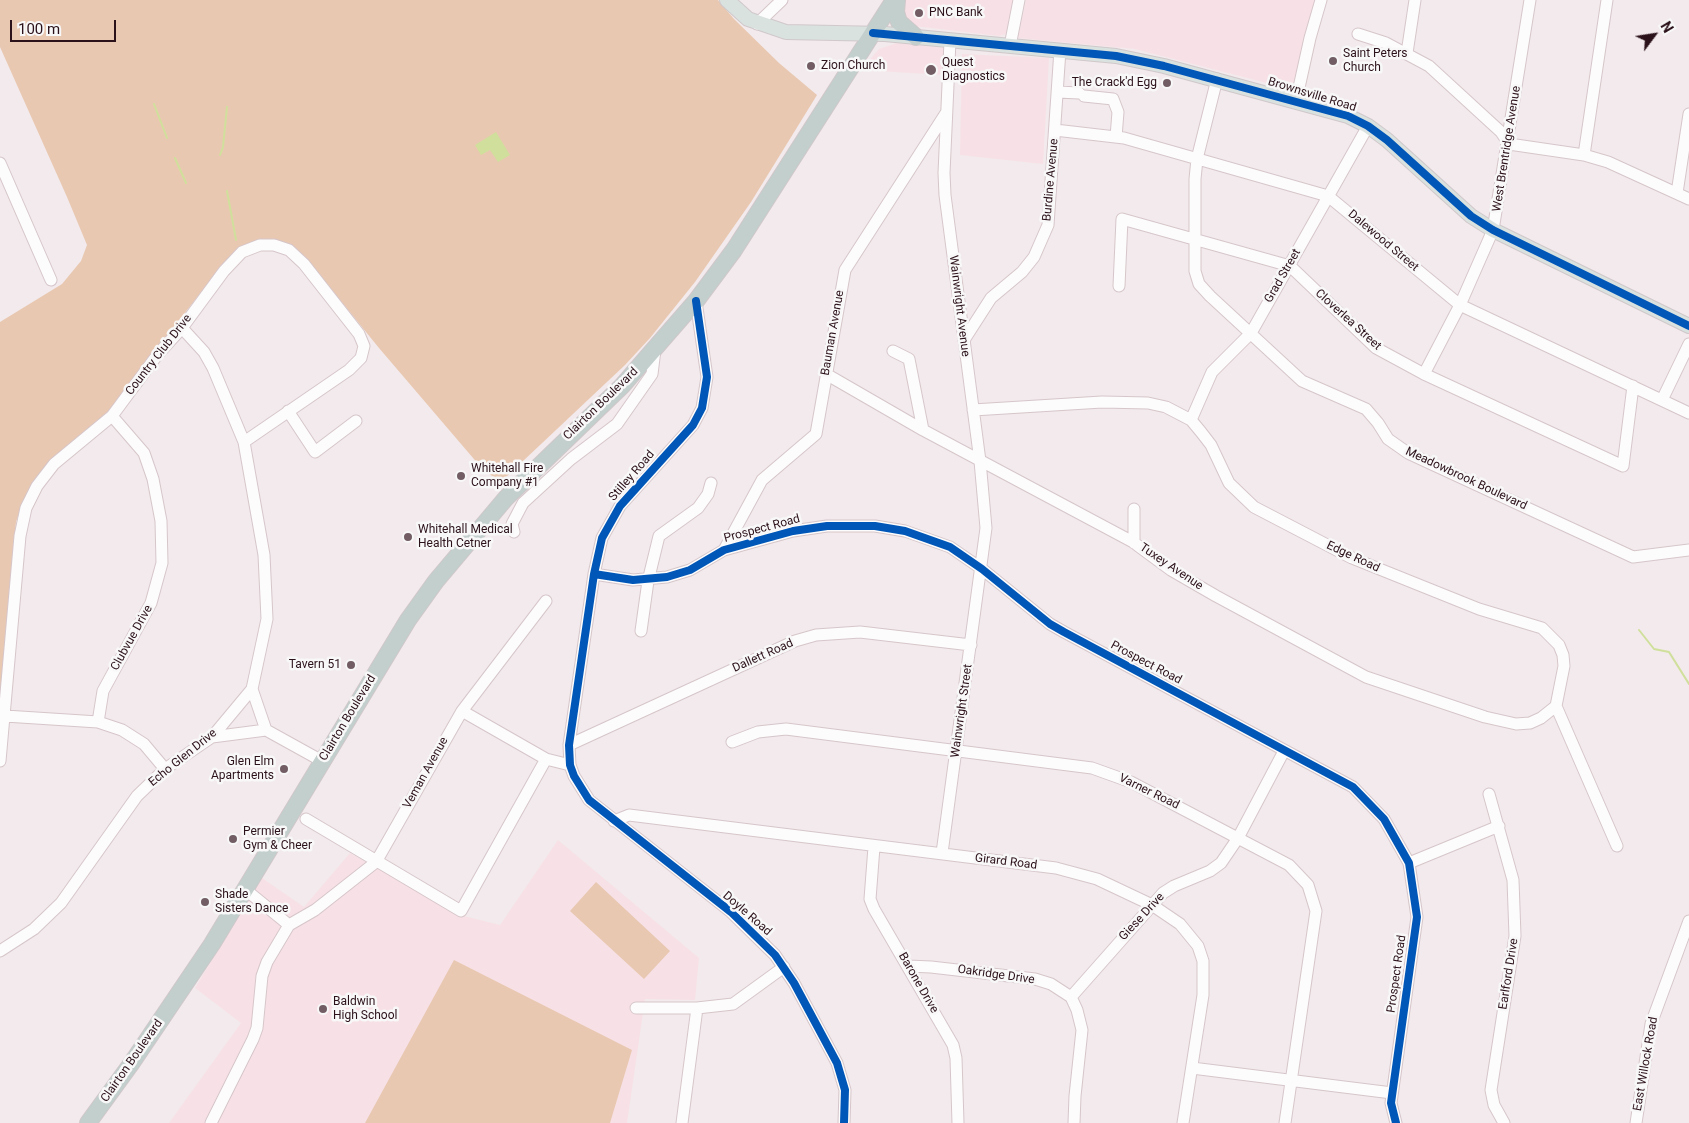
<!DOCTYPE html>
<html>
<head>
<meta charset="utf-8">
<style>
  body { margin:0 }
  #map { position:relative; width:1689px; height:1123px; overflow:hidden; background:#f2eaec; font-family:Roboto,sans-serif }
  canvas { display:block }
  .north { position:absolute; left:1629px; top:10px; width:50px; height:50px; -webkit-text-stroke:4px #f8f8f8; paint-order:stroke; rotate:59deg; font-size:14px; font-weight:700; line-height:20px; text-align:center; color:#2b1119 }
  .north::after { content:''; display:block; margin:auto; width:18px; height:22px; background:#2b1119; clip-path:polygon(50% 0,100% 100%,50% 72%,0 100%) }
  .scale { position:absolute; left:10px; top:20px; width:106px; height:22px; box-sizing:border-box; border:2px solid #2b1119; border-top:0; padding-left:6px; font-size:15px; line-height:18px; white-space:nowrap; color:#2b1119; -webkit-text-stroke:4px #f8f8f8; paint-order:stroke }
</style>
</head>
<body>
<div id="map">
<canvas width="1689" height="1123"></canvas>
<div class="north">N</div>
<div class="scale">100 m</div>
</div>
<script>
const context = document.querySelector('canvas').getContext('2d');
context.lineJoin = 'round';
function fillPath(path, color) { context.fillStyle = color; context.fill(path, 'evenodd'); }
const poly = rows => new Path2D(rows.map(r => 'M' + r).join(''));
function trace(path, color, width, dash) { context.strokeStyle = color; context.lineWidth = width; context.lineCap = dash ? 'butt' : 'round'; context.setLineDash(dash || []); context.stroke(path); }
function label(font, color, halo, rows, align = 'center') {
  context.font = font + ' Roboto,sans-serif'; context.lineWidth = 5; context.setLineDash([]); context.textBaseline = 'middle'; context.strokeStyle = halo; context.fillStyle = color; for (const [text, x, y, turn = 0] of rows) {
    context.save(); context.translate(x, y); context.rotate((+turn || 0) * Math.PI / 180); context.textAlign = isNaN(turn) ? turn : align; if (halo) context.strokeText(text, 0, 0); context.fillText(text, 0, 0); context.restore();
  }
}
fillPath(poly([
  [905,0,1013,0,1006,34,999,36,914,26,907,23,901,7],
  [1026,0,1315,0,1294,81,1286,88,1135,49,1018,38],
  [897,43,944,48,944,75,861,70,879,49],
  [962,54,1049,58,1043,164,960,155],
  [558,840,699,958,695,1000,645,999,627,1123,169,1123,241,1023,195,988,262,878,304,907,350,853,464,916,500,925]
]), '#f7e1e6');
fillPath(poly([
  [0,0,718,0,734,19,779,63,817,95,751,202,695,282,650,338,625,365,505,478,498,479,485,472,379,348,305,257,292,246,243,247,223,264,106,414,57,455,37,476,24,499,16,522,0,704,0,322,62,284,81,261,87,245,67,197,0,47],
  [596,882,670,951,644,979,570,911],
  [454,960,632,1050,610,1123,365,1123]
]), '#e9c8b1');
fillPath(poly([
  [496,132,510,155,498,162,490,150,481,155,475,145]
]), '#d0e09c');
trace(poly([
  [154,104,167,138],
  [220,155,223,147,227,107],
  [175,158,186,183],
  [227,191,236,240],
  [1639,630,1654,649,1669,652,1689,684]
]), '#d0e09c', 2);
const minor = poly([
  [757,24,782,0],
  [1358,34,1386,43,1429,66,1501,132,1509,144,1584,155,1608,162,1689,199],
  [1010,46,1019,0],
  [1407,53,1415,0],
  [1217,79,1197,159,1195,179,1195,271,1199,284,1210,296,1302,381,1366,409,1378,423,1388,439,1408,453,1633,557,1689,550],
  [1058,92,1079,93],
  [1084,96,1113,99,1118,112,1116,137],
  [1296,101,1310,38,1321,0],
  [1055,130,1124,138,1328,196,1460,305,1689,413],
  [1584,155,1607,0],
  [0,163,51,280],
  [1677,193,1689,114],
  [1119,286,1122,219,1290,266,1376,348,1424,374,1623,466,1633,386],
  [696,301,707,377,702,408,693,425,620,506,602,538,594,574,569,745,570,765,574,776,589,800,731,912,775,955,794,983,837,1063,845,1090,844,1123],
  [964,340,991,298,1022,272,1034,257,1048,225,1060,50],
  [893,351,909,359,923,430],
  [826,374,923,430,1133,542,1171,570,1216,596,1366,677,1485,717,1516,724,1530,723,1541,718,1556,706],
  [1424,374,1460,305,1493,230,1530,0],
  [1662,400,1689,344],
  [973,410,1102,402,1148,403,1166,407,1191,420,1201,432,1211,445,1229,483,1254,507,1352,558,1479,609,1542,628,1559,645,1563,655,1564,666,1556,706,1617,846],
  [288,411,315,452,356,421],
  [1191,420,1212,372,1251,333,1368,126],
  [1134,509,1134,543],
  [514,532,512,524,523,503,571,459,617,424,652,374,655,350],
  [724,550,762,480,816,434,845,270,946,113],
  [594,574,633,580,667,577,690,570,724,550,793,531,827,526,875,526,905,531,950,547,982,569,1050,624,1064,632,1353,787,1384,819,1409,863,1417,917,1391,1103,1396,1123],
  [641,631,648,581,659,536,698,508,708,494,711,483],
  [252,689,266,730,322,761],
  [462,711,546,759,570,765],
  [5,716,98,722,122,730,144,744,165,769],
  [98,722,103,691,151,603,162,563,161,521,153,479,144,453,112,416],
  [212,737,266,730],
  [732,742,758,732,786,729,1092,768,1131,782,1289,865,1308,885,1316,911,1285,1123],
  [569,745,795,641,816,635,860,632,971,645],
  [0,761,20,536,26,508,37,486,54,464,112,416,158,354,182,328,224,271,242,252,260,245,274,245,289,250,304,264,359,334,364,346,361,358,349,370,244,442],
  [1489,794,1513,880,1515,936,1491,1090,1494,1105,1504,1123],
  [306,819,461,911,546,759],
  [614,821,629,815,1056,868,1097,879,1152,905,1180,924,1198,946,1203,961,1203,995,1183,1123],
  [874,847,870,899,874,909,953,1045,956,1058,958,1123],
  [942,853,986,528,980,461,945,195,944,173,950,41],
  [1409,863,1499,826],
  [246,890,289,925],
  [289,925,315,910,376,862,462,711,546,601],
  [0,951,34,929,61,903,137,796,165,769,212,737,252,689,267,619,264,555,244,442,213,368,204,352,182,328],
  [908,966,931,967,1035,979,1051,984,1071,997,1077,1010,1082,1030,1075,1096,1074,1123],
  [1071,997,1163,893,1174,886,1210,871,1221,863,1238,838,1284,751],
  [636,1008,697,1008],
  [1192,1068,1392,1093],
  [211,1123,253,1039,257,1028,262,976,267,962,289,925],
  [682,1123,697,1008,733,1004,784,967],
  [1636,1123,1651,1024,1689,921]
]);
const major = poly([
  [727,0,748,19,786,32,885,34,1116,56,1164,66,1348,116,1368,126,1387,140,1471,216,1493,230,1689,326]
]);
const highway = poly([
  [897,0,896,12,899,22,916,37],
  [88,1123,131,1064,212,944,408,620,436,581,506,498,622,386,696,301,734,250,894,0]
]);
trace(minor, '#d6c6ca', 13);
trace(major, '#d0c8ca', 16);
trace(highway, '#d0c8ca', 18);
trace(minor, '#fdfcfc', 11);
trace(major, '#dae2e0', 14);
trace(highway, '#c2cfcd', 16);
trace(poly([
  [873,33,1116,56,1164,66,1348,116,1368,126,1387,140,1471,216,1493,230,1689,326],
  [696,301,707,377,702,408,693,425,620,506,602,538,594,574,569,745,570,765,574,776,589,800,731,912,775,955,794,983,837,1063,845,1090,844,1123],
  [594,574,633,580,667,577,690,570,724,550,793,531,827,526,875,526,905,531,950,547,982,569,1050,624,1064,632,1353,787,1384,819,1409,863,1417,917,1391,1103,1396,1123]
]), '#0057b8', 8);
for (const [x, y, r, color] of [
  [919,13,5,"#715d63"],
  [1333,61,5,"#715d63"],
  [811,66,5,"#715d63"],
  [931,70,6,"#715d63"],
  [1167,83,5,"#715d63"],
  [461,476,5,"#715d63"],
  [408,537,5,"#715d63"],
  [351,665,5,"#715d63"],
  [284,769,5,"#715d63"],
  [233,839,5,"#715d63"],
  [205,902,5,"#715d63"],
  [323,1009,5,"#715d63"]
]) { const dot = new Path2D(); dot.arc(x, y, r, 0, 2 * Math.PI); context.fillStyle = color; context.fill(dot); trace(dot, '#f8f8f8', 2); }
label('12px', '#2b1119', '#f8f8f8', [
  ["PNC Bank",929,13],
  ["Saint Peters",1343,54],
  ["Church",1343,68],
  ["Quest",942,63],
  ["Diagnostics",942,77],
  ["Zion Church",821,66],
  ["The Crack'd Egg",1157,83,"right"],
  ["Whitehall Fire",471,469],
  ["Company #1",471,483],
  ["Whitehall Medical",418,530],
  ["Health Cetner",418,544],
  ["Tavern 51",341,665,"right"],
  ["Glen Elm",274,762,"right"],
  ["Apartments",274,776,"right"],
  ["Permier",243,832],
  ["Gym & Cheer",243,846],
  ["Shade",215,895],
  ["Sisters Dance",215,909],
  ["Baldwin",333,1002],
  ["High School",333,1016]
], 'left');
label('12px', '#2b1119', '#f8f8f8', [
  ["Brownsville Road",1312,95,17],
  ["West Brentridge Avenue",1507,149,-81],
  ["Burdine Avenue",1051,180,-85],
  ["Dalewood Street",1383,241,40],
  ["Grad Street",1283,276,-60],
  ["Wainwright Avenue",959,306,83],
  ["Cloverlea Street",1348,320,42],
  ["Bauman Avenue",833,333,-80],
  ["Country Club Drive",159,355,-52],
  ["Clairton Boulevard",601,404,-44],
  ["Stilley Road",632,476,-49],
  ["Meadowbrook Boulevard",1466,479,25],
  ["Prospect Road",762,529,-15],
  ["Edge Road",1353,557,25],
  ["Tuxey Avenue",1171,567,34],
  ["Clubvue Drive",132,638,-61],
  ["Dallett Road",763,656,-24],
  ["Prospect Road",1146,663,28],
  ["Wainwright Street",962,711,-82],
  ["Clairton Boulevard",348,718,-59],
  ["Echo Glen Drive",183,758,-39],
  ["Veman Avenue",426,773,-61],
  ["Varner Road",1149,792,26],
  ["Girard Road",1006,862,7],
  ["Doyle Road",747,914,41],
  ["Giese Drive",1142,917,-47],
  ["Prospect Road",1397,974,-82],
  ["Earlford Drive",1509,974,-81],
  ["Oakridge Drive",996,975,8],
  ["Barone Drive",918,983,60],
  ["Clairton Boulevard",132,1061,-55],
  ["East Willock Road",1646,1064,-80]
]);
</script>
</body>
</html>
